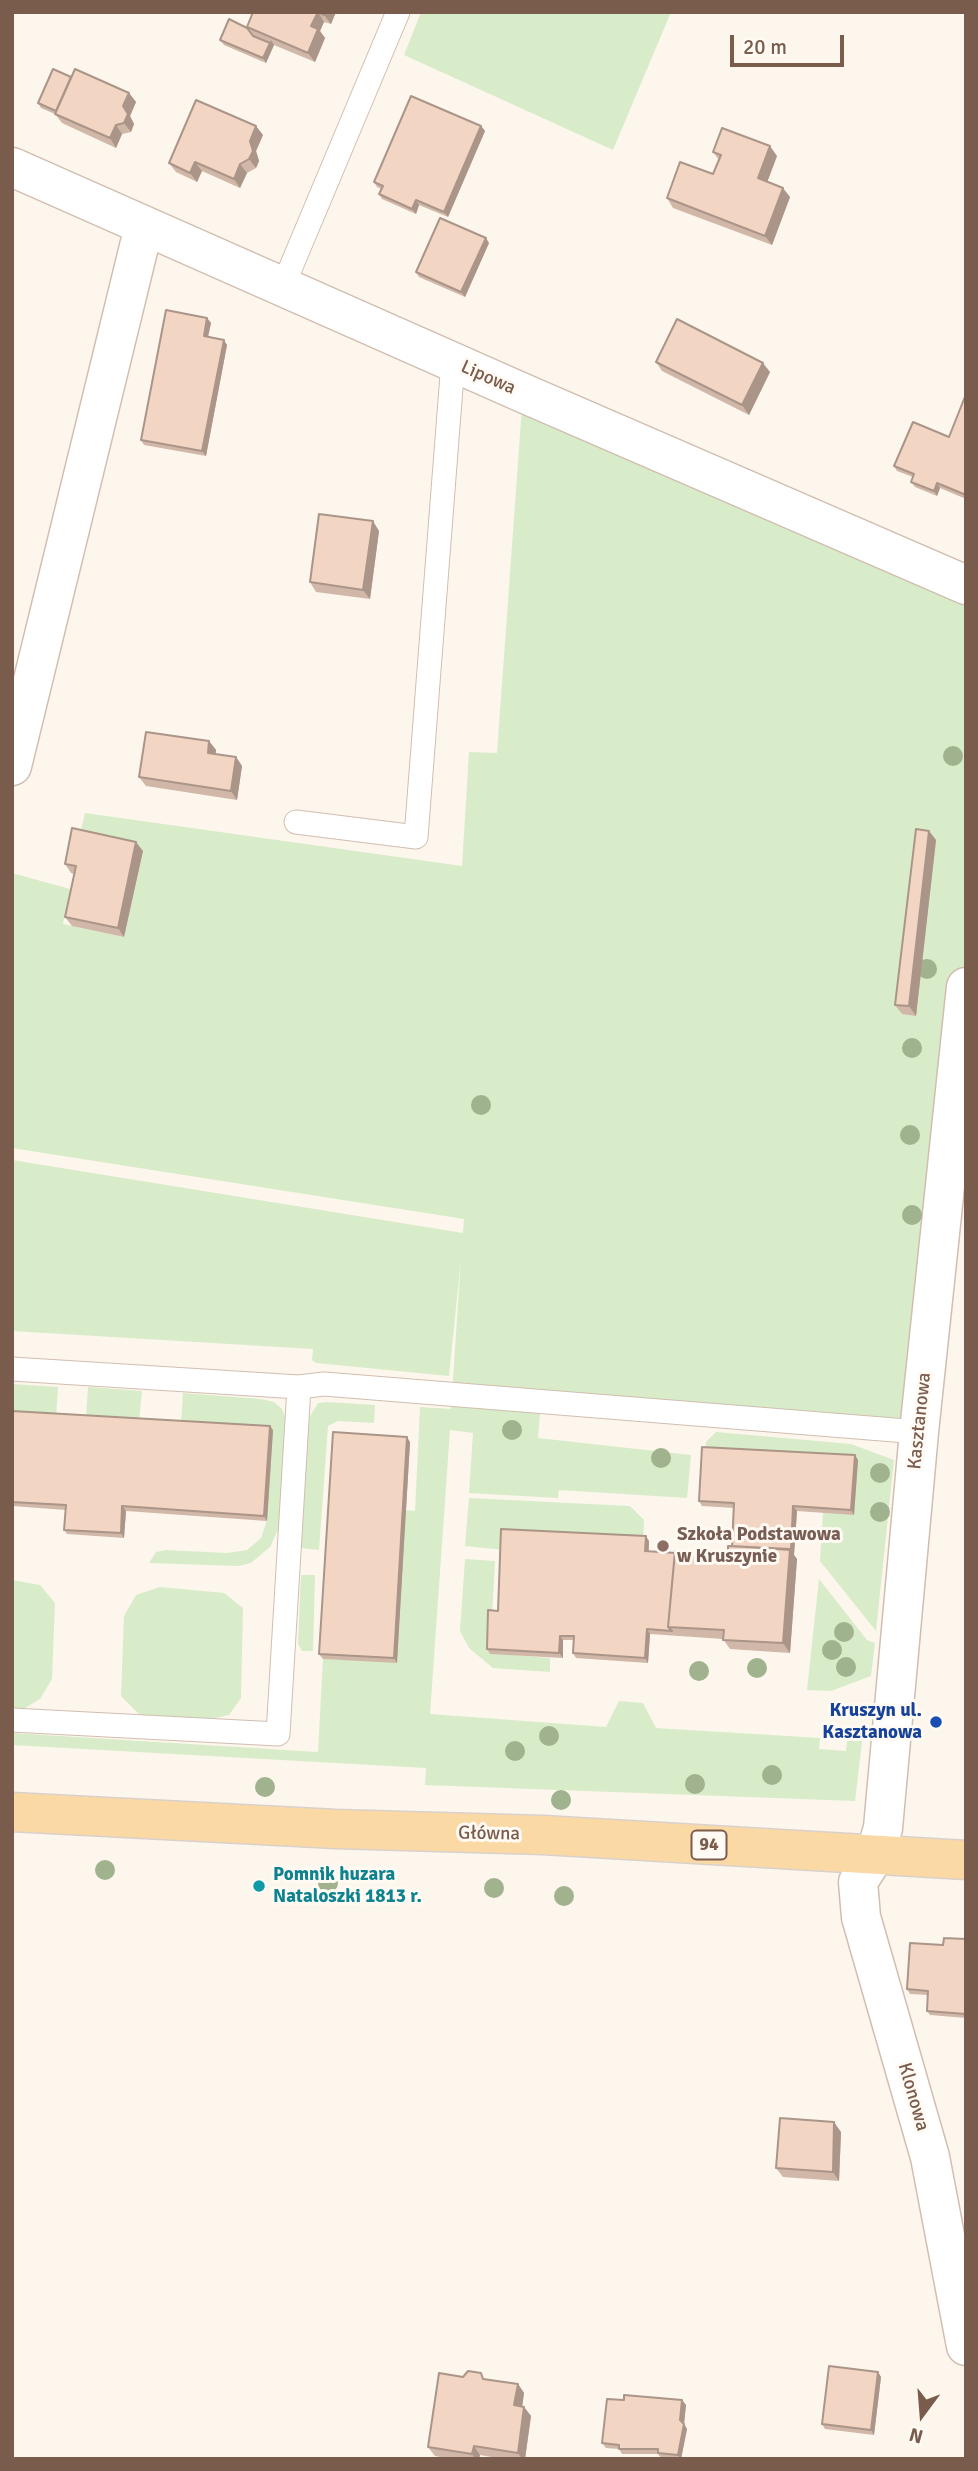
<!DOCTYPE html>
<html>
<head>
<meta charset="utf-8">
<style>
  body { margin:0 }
  #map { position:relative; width:978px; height:2471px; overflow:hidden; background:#fdf6ec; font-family:Signika,sans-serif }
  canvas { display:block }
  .frame { position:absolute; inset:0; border:14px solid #7a5c4d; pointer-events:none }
  .north { position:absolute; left:887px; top:2380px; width:70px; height:70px; -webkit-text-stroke:5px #fffaf3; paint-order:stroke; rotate:196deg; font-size:19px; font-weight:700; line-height:28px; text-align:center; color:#7a5c4d }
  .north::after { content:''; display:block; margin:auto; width:24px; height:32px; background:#7a5c4d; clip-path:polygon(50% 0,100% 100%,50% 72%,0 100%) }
  .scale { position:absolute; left:730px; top:35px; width:114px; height:32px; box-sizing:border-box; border:4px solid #7a5c4d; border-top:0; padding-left:9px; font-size:21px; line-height:24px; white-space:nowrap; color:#7a5c4d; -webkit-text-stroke:5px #fffaf3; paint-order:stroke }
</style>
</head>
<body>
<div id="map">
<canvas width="978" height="2471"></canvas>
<div class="frame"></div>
<div class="north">N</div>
<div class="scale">20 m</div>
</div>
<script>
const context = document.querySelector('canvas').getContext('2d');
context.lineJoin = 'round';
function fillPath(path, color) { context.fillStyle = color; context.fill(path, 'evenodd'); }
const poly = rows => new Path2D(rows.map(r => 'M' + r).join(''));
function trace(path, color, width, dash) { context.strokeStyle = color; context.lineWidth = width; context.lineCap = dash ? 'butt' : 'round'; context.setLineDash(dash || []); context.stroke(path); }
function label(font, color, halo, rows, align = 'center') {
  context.font = font + ' Signika,sans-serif'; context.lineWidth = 6; context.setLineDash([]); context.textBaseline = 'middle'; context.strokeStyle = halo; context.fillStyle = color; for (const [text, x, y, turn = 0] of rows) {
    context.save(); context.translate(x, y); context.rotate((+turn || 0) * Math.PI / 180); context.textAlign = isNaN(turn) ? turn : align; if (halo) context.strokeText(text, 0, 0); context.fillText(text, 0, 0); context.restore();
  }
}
fillPath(poly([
  [421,12,671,12,613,150,404,55],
  [523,393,966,585,966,987,919,1432,541,1401,538,1438,691,1455,687,1498,559,1490,558,1498,469,1493,473,1433,450,1430,430,1714,606,1727,619,1701,643,1703,656,1728,820,1738,819,1749,846,1751,849,1726,863,1733,855,1801,425,1785,426,1768,12,1745,12,1733,318,1752,323,1659,397,1662,406,1510,415,1511,420,1407,451,1409,461,1259,449,1376,316,1363,312,1360,313,1349,12,1331,12,1160,463,1233,464,1219,12,1148,12,873,70,889,63,924,124,937,143,852,79,838,85,813,462,866,469,752,497,753],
  [12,1384,58,1387,56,1418,12,1415],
  [88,1387,142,1391,139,1422,86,1418],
  [183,1393,261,1399,274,1402,282,1409,285,1417,280,1525,270,1547,251,1563,239,1566,149,1563,156,1552,166,1550,227,1553,247,1550,261,1538,267,1520,181,1424],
  [326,1402,375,1405,374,1423,338,1421,328,1426,319,1550,301,1548,309,1418,318,1403],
  [716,1432,851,1444,894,1460,876,1631,820,1561,823,1513,705,1451,706,1442],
  [469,1498,630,1506,644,1520,643,1540,504,1550,465,1546],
  [465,1559,495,1561,490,1653,550,1658,550,1672,493,1668,469,1648,460,1631],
  [301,1575,315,1575,313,1651,302,1651,298,1644],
  [819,1579,867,1640,875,1643,871,1676,831,1691,807,1690],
  [12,1580,40,1585,55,1603,52,1679,40,1699,22,1710,12,1709],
  [160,1587,224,1593,243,1608,241,1698,229,1715,206,1720,152,1717,139,1714,121,1696,124,1616,136,1595]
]), '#d8ecc9');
const service = poly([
  [283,286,398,12],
  [296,822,416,837,453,362],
  [12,1369,299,1387,324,1384,919,1432],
  [12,1720,278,1734,299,1387]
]);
const minor = poly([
  [12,167,523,393,966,585],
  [12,766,144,226],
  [966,987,919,1432,883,1828,875,1855,858,1882,861,1917,930,2157,966,2346]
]);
const primary = poly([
  [12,1812,336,1829,543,1835,966,1860]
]);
trace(service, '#d1beb0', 25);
trace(minor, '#d1beb0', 41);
trace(primary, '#dad1cd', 41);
trace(service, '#fff', 23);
trace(minor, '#fff', 38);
trace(primary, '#fbd9a5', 38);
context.fillStyle = '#a0b28e';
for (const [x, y] of [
  [953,756],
  [927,969],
  [912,1048],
  [481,1105],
  [910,1135],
  [912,1215],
  [512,1430],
  [661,1458],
  [880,1473],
  [880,1512],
  [844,1632],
  [832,1650],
  [846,1667],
  [757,1668],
  [699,1671],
  [549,1736],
  [515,1751],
  [772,1775],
  [695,1784],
  [265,1787],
  [561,1800],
  [105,1870],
  [328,1883],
  [494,1888],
  [564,1896]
]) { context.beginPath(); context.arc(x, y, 10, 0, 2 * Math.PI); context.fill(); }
fillPath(poly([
  [253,12,336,12,331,24,324,22,320,31,325,38,315,62,274,45,266,63,224,45,220,40,247,28],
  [71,77,129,93,136,102,130,116,134,124,131,132,122,134,116,148,62,123,55,114,41,108,38,103],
  [481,126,485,131,448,217,419,205,416,214,382,199,379,194,381,189,377,187,374,182],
  [263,135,256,151,259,161,256,168,247,173,240,188,202,171,197,182,176,172,169,163],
  [713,152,777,156,767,182,790,197,772,245,673,208,667,198,713,174,719,160],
  [489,243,465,297,419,277,416,272],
  [207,318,211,323,208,337,227,345,206,456,144,445,141,440],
  [656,362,770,372,749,415,662,371],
  [966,394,966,499,940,488,937,496,915,487,911,482,913,477,897,471,894,466,949,437],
  [379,531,370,599,316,592,310,582],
  [209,741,216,750,216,754,236,757,242,766,237,800,146,786,139,777],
  [929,831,936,840,916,1016,902,1014,895,1005],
  [143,851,124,937,72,926,65,917,74,874,71,873,65,864],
  [12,1411,273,1430,267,1521,126,1511,124,1538,67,1534,64,1530,66,1510,12,1506],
  [410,1442,397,1663,323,1659,319,1654],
  [858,1460,854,1515,797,1511,794,1555,797,1559,790,1653,730,1649,723,1639,650,1634,648,1663,576,1658,573,1653,574,1640,563,1640,563,1658,490,1654,487,1649,498,1611,649,1541,649,1551,728,1554,732,1546,734,1508,702,1506,699,1501],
  [966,1939,966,2018,930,2015,927,2011,928,1995,910,1994,907,1989,943,1945],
  [841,2132,839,2181,783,2177,776,2168],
  [878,2372,881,2377,874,2435,825,2429,822,2424],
  [485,2379,518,2384,524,2393,522,2407,524,2407,531,2416,525,2459,503,2459,480,2455,479,2459,451,2459,435,2456,428,2447],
  [682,2400,686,2405,684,2424,687,2429,681,2459,661,2458,658,2454,622,2454,619,2449,606,2448,602,2443]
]), '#d1b7a8');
fillPath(poly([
  [318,12,324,22,320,31,325,38,315,62,308,53,311,26],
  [326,12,336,12,331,24,324,15],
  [271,40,274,45,266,63,263,58],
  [129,93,136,102,130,116,134,124,131,132,124,123,123,106],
  [116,125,122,134,116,148,110,138],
  [256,126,263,135,256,151,259,161,256,168,249,159,250,141],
  [481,126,485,131,448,217,444,212],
  [770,146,777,156,765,188,758,178],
  [195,162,202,171,197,182,190,173],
  [240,164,247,173,240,188,234,179],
  [783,188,790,197,772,245,765,236],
  [416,200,419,205,416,214,412,209],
  [486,238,489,243,465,297,461,292],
  [207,318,211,323,207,341,204,336],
  [224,340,227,345,206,456,202,451],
  [763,363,770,372,749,415,742,405],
  [937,483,940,488,937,496,934,491],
  [373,521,379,531,370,599,363,590],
  [209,741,216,750,214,762,208,753],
  [236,757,242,766,237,800,231,791],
  [929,831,936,840,916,1016,909,1006],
  [136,842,143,851,124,937,118,928],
  [270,1426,273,1430,267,1521,264,1516],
  [407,1437,410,1442,397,1663,394,1658],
  [855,1455,858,1460,854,1515,851,1510],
  [122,1506,126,1511,124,1538,121,1533],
  [793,1506,797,1511,794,1555,797,1559,790,1653,783,1643],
  [646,1536,649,1541,648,1556,645,1551],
  [647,1629,650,1634,648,1663,645,1658],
  [560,1636,563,1640,563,1658,559,1653],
  [834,2122,841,2132,839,2181,833,2172],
  [878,2372,881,2377,874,2435,871,2430],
  [518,2384,524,2393,521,2415,514,2405],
  [682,2400,686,2405,684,2424,687,2429,681,2459,680,2459,678,2455],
  [524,2407,531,2416,525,2459,522,2459,518,2453],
  [474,2446,480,2455,479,2459,475,2459,472,2454]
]), '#aa9588');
const building = poly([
  [253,12,326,12,324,15,318,12,311,26,318,29,308,53,247,27,253,12],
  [229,19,247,28,253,36,270,43,263,58,220,40,229,19],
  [53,69,71,77,56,111,38,103,53,69],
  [75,69,129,93,123,106,128,114,124,123,116,125,110,138,55,114,75,69],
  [411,96,481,126,444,212,416,200,412,209,379,194,383,186,374,182,411,96],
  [196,100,256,126,250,141,253,151,249,159,240,164,234,179,195,162,190,173,169,163,196,100],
  [722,128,770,146,758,178,783,188,765,236,667,198,680,162,713,174,721,155,713,152,722,128],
  [440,218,486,238,461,292,416,272,440,218],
  [166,310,207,318,204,336,224,340,202,451,141,440,166,310],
  [677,319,763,363,742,405,656,362,677,319],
  [966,394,966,495,937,483,934,491,911,482,914,474,894,466,913,422,949,437,966,394],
  [319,514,373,521,363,590,310,582,319,514],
  [146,732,209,741,208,753,236,757,231,791,139,777,146,732],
  [72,828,136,842,118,928,65,917,76,866,65,864,72,828],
  [916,829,929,831,909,1006,895,1005,916,829],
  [12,1411,270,1426,264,1516,122,1506,121,1533,64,1530,66,1505,12,1502,12,1411],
  [333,1432,407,1437,394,1658,319,1654,333,1432],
  [702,1447,855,1455,851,1510,793,1506,791,1550,732,1546,734,1503,699,1501,702,1447],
  [501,1529,646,1536,645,1551,675,1553,668,1627,672,1631,647,1629,645,1658,573,1653,574,1636,560,1636,559,1653,487,1649,488,1610,498,1611,501,1529],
  [728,1546,790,1549,783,1643,723,1640,724,1630,668,1627,675,1551,728,1554,728,1546],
  [944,1938,966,1939,966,2014,927,2011,928,1991,907,1989,910,1943,943,1945,944,1938],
  [780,2118,834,2122,833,2172,776,2168,780,2118],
  [829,2366,878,2372,871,2430,822,2424,829,2366],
  [468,2371,481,2373,483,2379,518,2384,514,2405,524,2407,518,2453,474,2446,472,2454,428,2447,439,2373,463,2377,468,2371],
  [624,2395,682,2400,680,2420,684,2424,678,2455,658,2453,658,2449,619,2449,619,2445,602,2443,607,2399,624,2400,624,2395]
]);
fillPath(building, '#f3d5c3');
trace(building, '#aa9588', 2);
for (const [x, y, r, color] of [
  [663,1546,7,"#8d6e63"],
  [936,1722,7,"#1a4fb4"],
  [259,1886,7,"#0f9aa8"]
]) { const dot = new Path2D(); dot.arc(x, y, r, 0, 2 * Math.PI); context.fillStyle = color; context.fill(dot); trace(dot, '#fffaf3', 2.5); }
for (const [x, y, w] of [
  [709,1845,35]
]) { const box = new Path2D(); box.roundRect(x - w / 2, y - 14.5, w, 29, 5); context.fillStyle = '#fffaf3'; context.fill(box); trace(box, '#7a5c4d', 2); }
label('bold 18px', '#7a5c4d', null, [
  ["94",709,1845]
]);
label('19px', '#7a5c4d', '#fffaf3', [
  ["Lipowa",488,378,24],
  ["Kasztanowa",920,1421,-84],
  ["Główna",489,1834,1],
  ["Klonowa",913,2097,74]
]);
label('bold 19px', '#785e54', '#fffaf3', [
  ["Szkoła Podstawowa",677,1535],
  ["w Kruszynie",677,1557]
], 'left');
label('bold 19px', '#164399', '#fffaf3', [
  ["Kruszyn ul.",922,1711],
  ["Kasztanowa",922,1733]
], 'right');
label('bold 19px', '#0d838f', '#fffaf3', [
  ["Pomnik huzara",273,1875],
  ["Nataloszki 1813 r.",273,1897]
], 'left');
</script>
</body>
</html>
